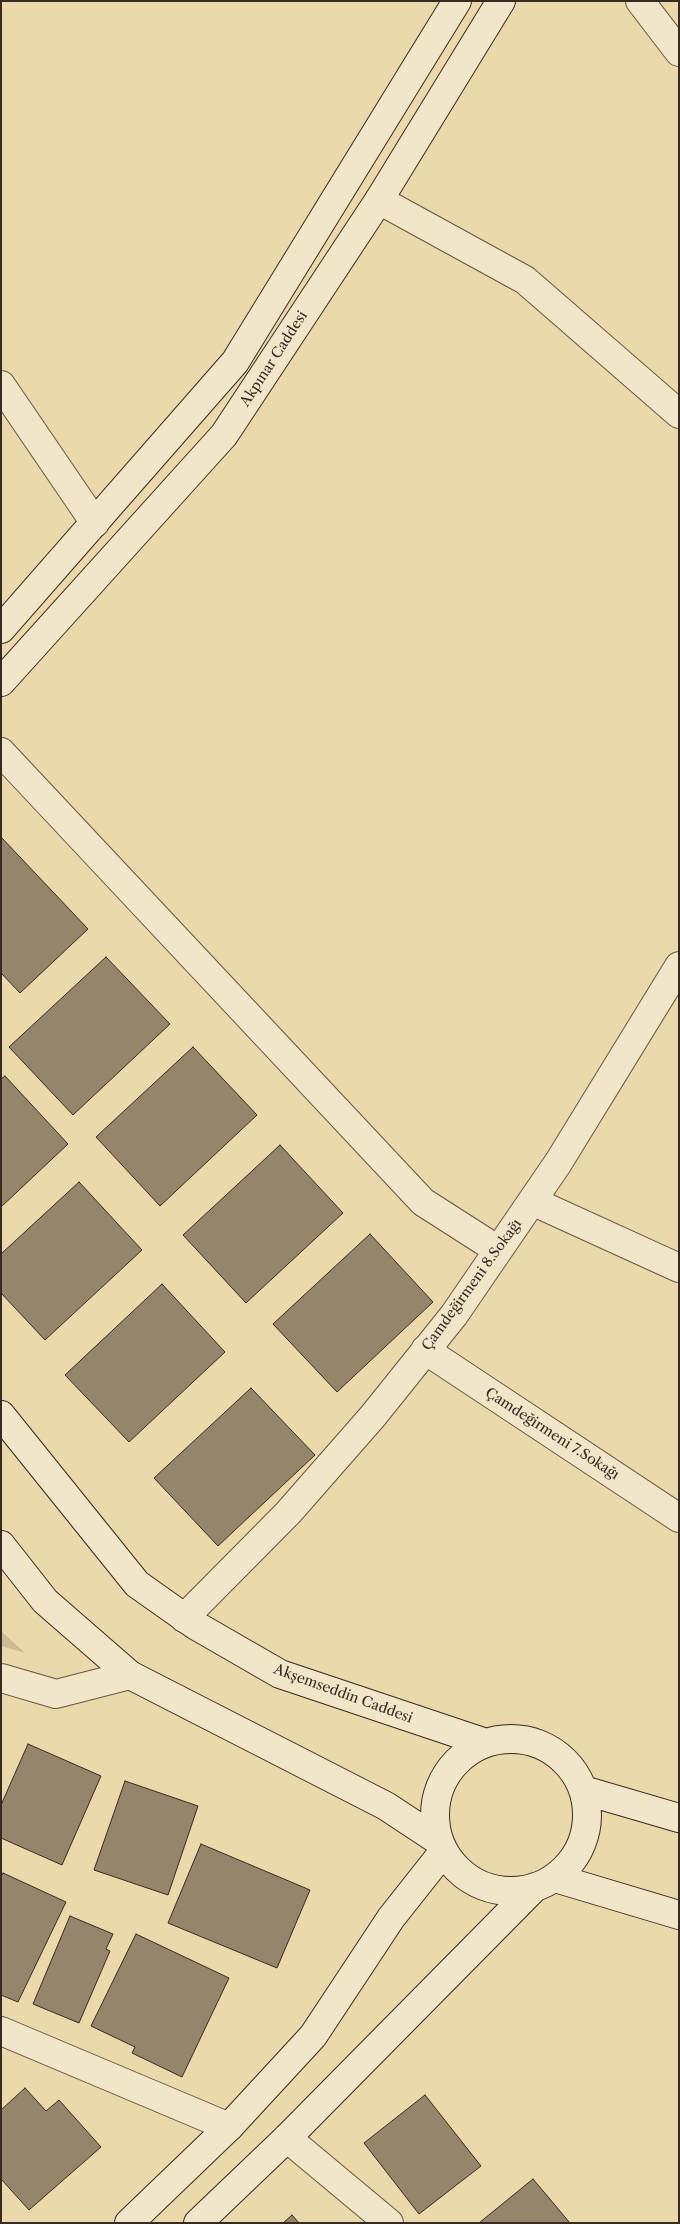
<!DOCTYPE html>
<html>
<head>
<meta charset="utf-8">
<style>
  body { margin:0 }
  #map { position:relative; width:680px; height:2224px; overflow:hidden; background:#ebd9ac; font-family:"Libre Caslon Text",serif }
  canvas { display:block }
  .frame { position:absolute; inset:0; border:2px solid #372a22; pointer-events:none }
</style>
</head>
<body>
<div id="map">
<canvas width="680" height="2224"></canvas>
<div class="frame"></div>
</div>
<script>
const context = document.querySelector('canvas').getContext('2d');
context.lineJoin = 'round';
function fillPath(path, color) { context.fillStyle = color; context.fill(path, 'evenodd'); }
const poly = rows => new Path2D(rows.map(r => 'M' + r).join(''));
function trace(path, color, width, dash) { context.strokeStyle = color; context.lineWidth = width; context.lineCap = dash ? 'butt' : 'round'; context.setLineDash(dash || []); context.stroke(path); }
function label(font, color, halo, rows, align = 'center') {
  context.font = font + ' "Libre Caslon Text",serif'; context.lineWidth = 4; context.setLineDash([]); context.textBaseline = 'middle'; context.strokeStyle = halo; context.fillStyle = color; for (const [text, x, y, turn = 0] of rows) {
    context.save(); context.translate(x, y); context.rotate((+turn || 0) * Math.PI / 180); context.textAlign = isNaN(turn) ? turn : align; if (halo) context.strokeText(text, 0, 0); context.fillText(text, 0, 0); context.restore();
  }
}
fillPath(poly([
  [1,1631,25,1653,1,1646]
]), '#ccbb95');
const building = poly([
  [1,837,88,929,20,993,1,973,1,837],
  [106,957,170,1024,73,1115,9,1047,106,957],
  [193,1047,257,1115,160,1206,96,1137,193,1047],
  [5,1076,68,1144,1,1207,1,1079,5,1076],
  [280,1145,343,1213,246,1303,183,1235,280,1145],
  [79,1182,142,1250,45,1340,1,1293,1,1254,79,1182],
  [370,1234,433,1302,337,1392,273,1324,370,1234],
  [162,1284,225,1352,129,1442,65,1375,162,1284],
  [251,1388,315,1455,218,1546,154,1478,251,1388],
  [28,1744,101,1776,62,1865,1,1838,1,1805,28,1744],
  [125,1781,198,1806,168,1895,94,1870,125,1781],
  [201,1844,310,1890,277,1968,168,1923,201,1844],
  [3,1873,66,1902,18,2002,1,1995,1,1877,3,1873],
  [70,1916,113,1934,106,1949,110,1951,79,2023,33,2004,70,1916],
  [136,1934,229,1978,182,2077,132,2053,135,2047,91,2026,136,1934],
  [25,2088,46,2111,59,2100,101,2147,29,2210,1,2179,1,2110,25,2088],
  [425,2095,481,2166,419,2214,364,2143,425,2095],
  [533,2179,570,2223,479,2223,533,2179],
  [292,2215,299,2223,283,2223,292,2215]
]);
fillPath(building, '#95856a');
trace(building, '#372a22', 1);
const street = poly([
  [640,1,679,52],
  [379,200,525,280,679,414],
  [1,385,95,523],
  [1,752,423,1202,498,1250],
  [532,1201,679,1268],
  [425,1350,679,1518],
  [184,1618,288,1513,373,1416,454,1315,558,1163,679,966],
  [1,1678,56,1694,130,1675],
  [1,2031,229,2127],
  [287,2138,389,2223]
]);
const secondary = poly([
  [1,629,235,362,457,1],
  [1,682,224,435,379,200,501,1],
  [1,1415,137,1584,195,1625,280,1674,486,1743],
  [1,1545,45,1601,130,1675,386,1806,439,1841],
  '435 1815a76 76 0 1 1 152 0a76 76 0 1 1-152 0Z',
  [583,1790,679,1818],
  [555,1878,679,1915],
  [129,2223,229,2127,313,2036,391,1918,444,1851],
  [198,2223,287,2138,535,1887]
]);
trace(street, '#645644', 30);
trace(secondary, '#372a22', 30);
trace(street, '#f2e6c9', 28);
trace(secondary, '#f2e6c9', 28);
label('14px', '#372a22', '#f2e6c9', [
  ["Akpınar Caddesi",274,359,-57],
  ["Çamdeğirmeni 8.Sokağı",472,1285,-54],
  ["Çamdeğirmeni 7.Sokağı",552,1434,33],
  ["Akşemseddin Caddesi",343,1694,20]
]);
</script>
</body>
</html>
